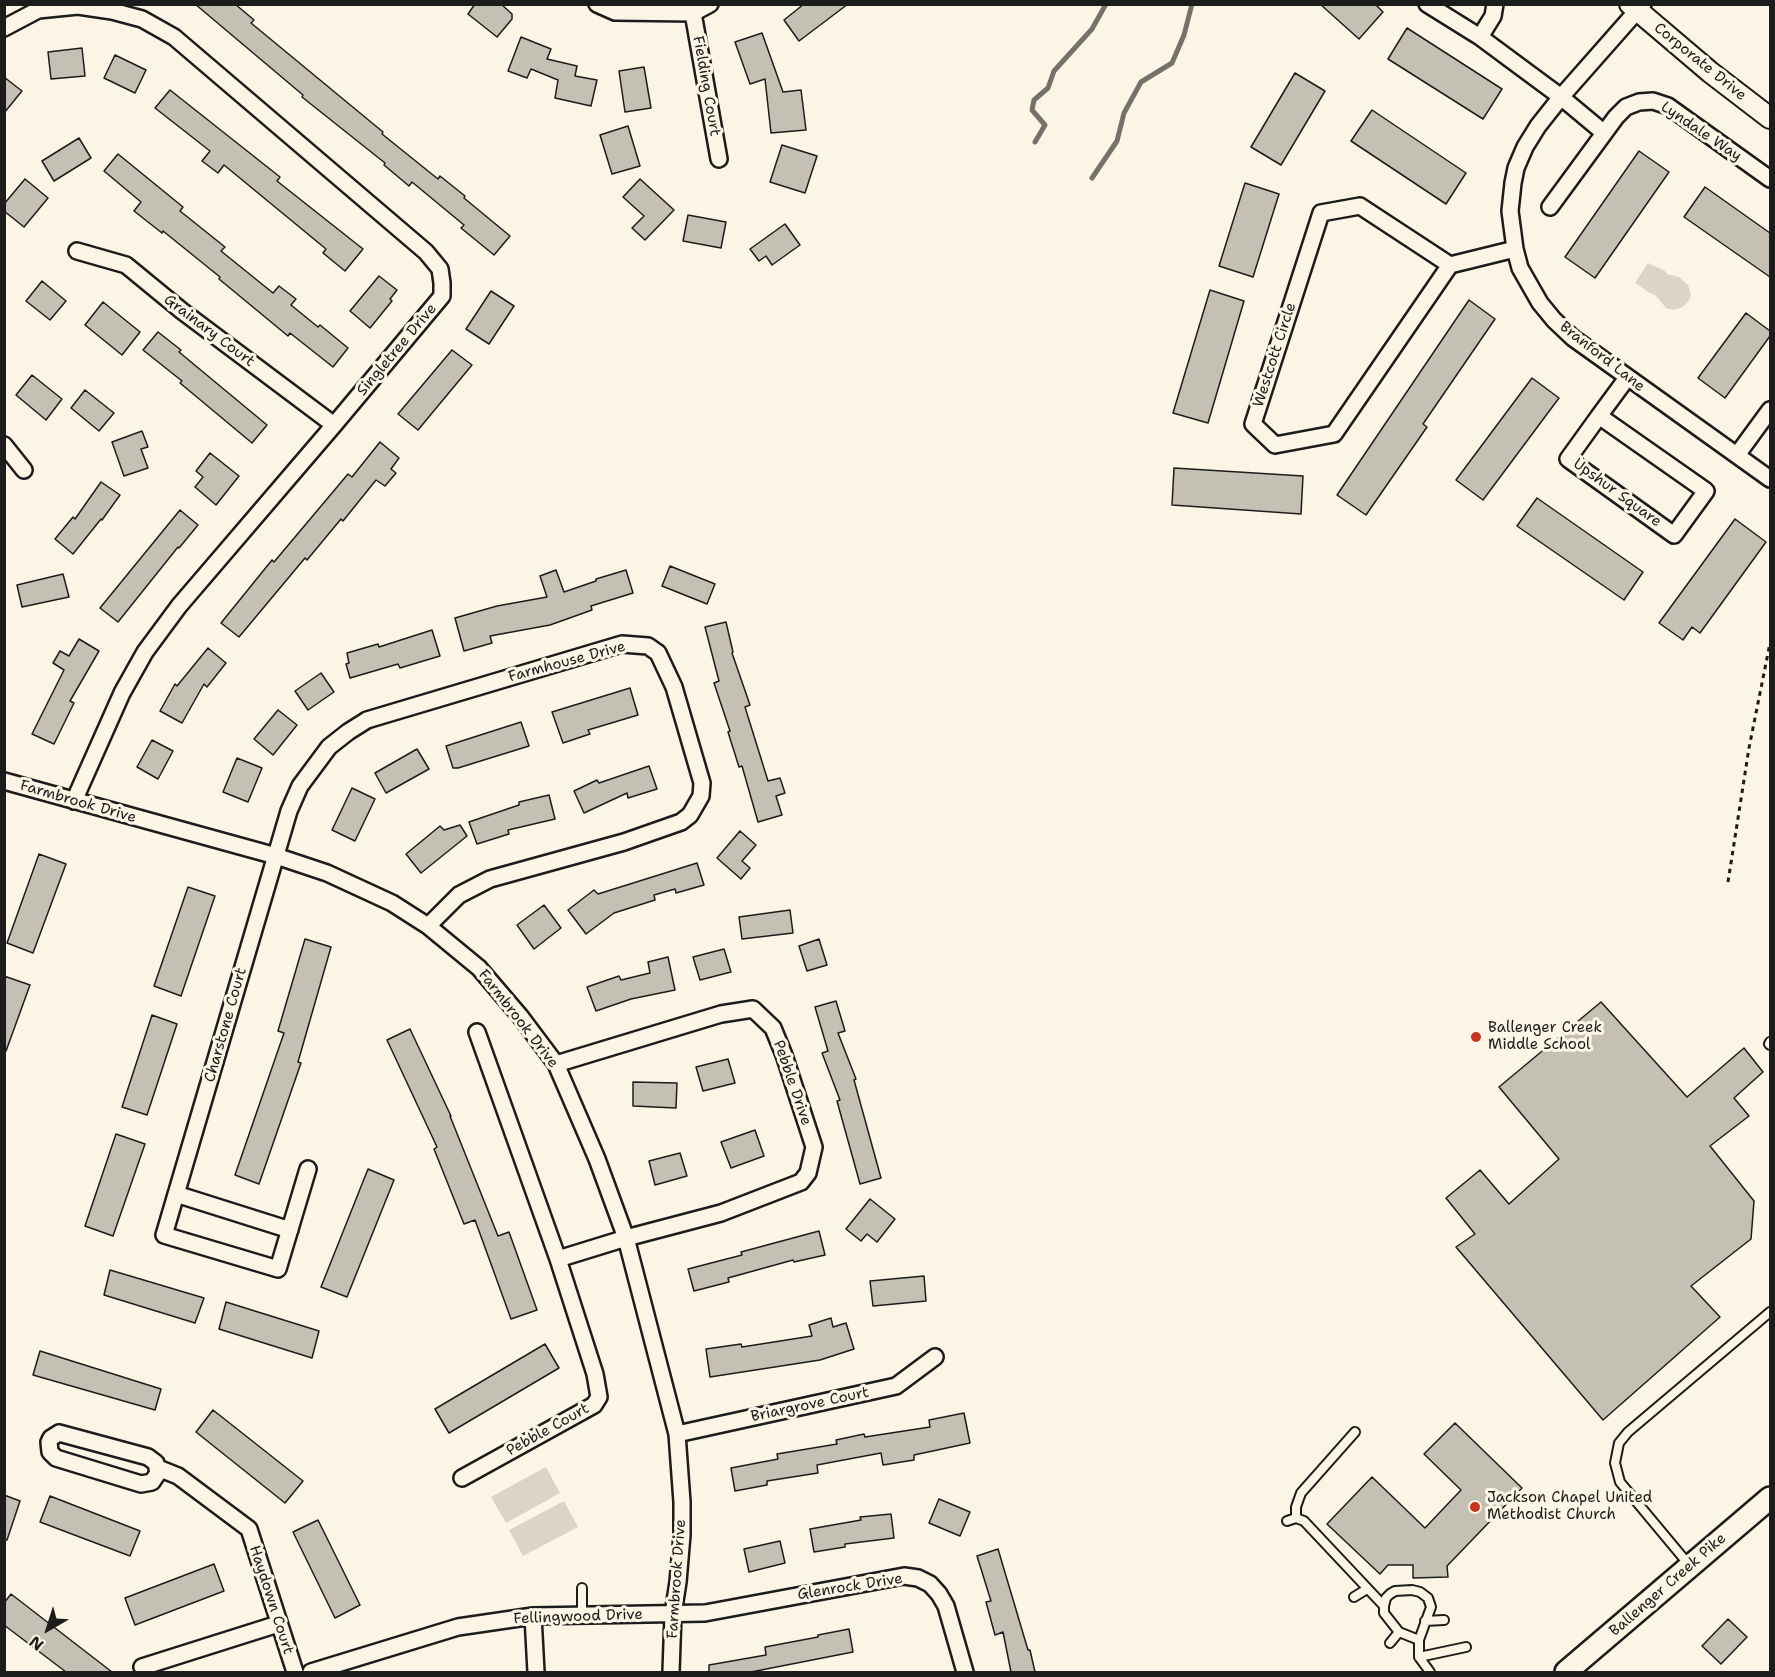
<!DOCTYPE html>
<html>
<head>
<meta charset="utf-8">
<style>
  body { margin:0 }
  #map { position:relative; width:1775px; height:1677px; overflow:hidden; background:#fcf5e5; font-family:"Shantell Sans",sans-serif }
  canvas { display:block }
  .frame { position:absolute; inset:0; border:6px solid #1c1c1c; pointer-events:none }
  .north { position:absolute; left:18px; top:1599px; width:60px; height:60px; -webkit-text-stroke:4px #fcf5e5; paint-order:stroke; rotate:219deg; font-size:16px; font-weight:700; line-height:24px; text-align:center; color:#1c1c1c }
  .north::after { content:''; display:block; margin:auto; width:21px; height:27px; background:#1c1c1c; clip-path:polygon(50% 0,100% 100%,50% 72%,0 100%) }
</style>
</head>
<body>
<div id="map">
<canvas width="1775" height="1677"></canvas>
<div class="frame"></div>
<div class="north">N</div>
</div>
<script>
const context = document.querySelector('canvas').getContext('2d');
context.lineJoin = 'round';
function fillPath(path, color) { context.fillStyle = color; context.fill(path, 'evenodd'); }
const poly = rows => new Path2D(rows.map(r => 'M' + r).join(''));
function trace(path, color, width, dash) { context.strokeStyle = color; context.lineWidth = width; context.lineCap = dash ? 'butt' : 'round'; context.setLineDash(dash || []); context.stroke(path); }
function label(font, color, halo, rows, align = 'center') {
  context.font = font + ' "Shantell Sans",sans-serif'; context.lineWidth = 6; context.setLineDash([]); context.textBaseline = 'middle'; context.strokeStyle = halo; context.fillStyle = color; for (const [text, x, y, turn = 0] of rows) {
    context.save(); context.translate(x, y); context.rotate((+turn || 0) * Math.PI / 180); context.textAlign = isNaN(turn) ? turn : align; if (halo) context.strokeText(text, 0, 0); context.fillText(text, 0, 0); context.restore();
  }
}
fillPath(poly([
  [1648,263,1665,271,1667,274,1679,277,1688,285,1691,294,1689,300,1683,307,1673,310,1666,308,1655,295,1650,293,1635,283],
  [546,1467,560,1493,506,1523,491,1497],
  [564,1501,578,1527,523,1556,509,1530]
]), '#dbd5c8');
trace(poly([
  [1035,142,1045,125,1032,110,1034,100,1048,88,1054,71,1092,29,1106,4],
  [1092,178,1117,141,1124,113,1141,82,1172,63,1184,35,1192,4]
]), '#75726c', 5);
const building = poly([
  [195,4,235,4,254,20,251,23,383,132,382,134,438,179,440,176,465,196,464,198,510,236,494,255,461,228,464,225,412,182,409,186,384,165,385,163,302,97,303,95,195,4],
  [475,4,501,4,512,14,512,19,497,37,468,14,475,4],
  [804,4,848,4,799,41,784,20,804,4],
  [1320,4,1375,4,1383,12,1359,39,1320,4],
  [1407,28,1502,89,1483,119,1388,59,1407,28],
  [762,33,783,92,801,90,806,130,771,133,765,79,750,84,735,42,762,33],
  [521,37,551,49,547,59,577,66,575,76,597,80,591,106,555,98,558,80,531,69,527,78,508,71,521,37],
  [82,48,85,76,51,79,48,52,82,48],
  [115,55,146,70,135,93,104,78,115,55],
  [644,67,651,108,625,112,619,71,644,67],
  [1295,73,1325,91,1281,165,1251,147,1295,73],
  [4,77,22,91,4,113,4,77],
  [170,90,280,177,277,181,363,249,345,271,323,253,326,249,224,165,218,173,202,161,210,151,155,108,170,90],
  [1372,110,1466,173,1446,204,1351,141,1372,110],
  [628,126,640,166,612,174,600,135,628,126],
  [79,138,91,158,54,181,42,161,79,138],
  [782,145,817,156,805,193,770,182,782,145],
  [1639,151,1669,172,1595,278,1565,257,1639,151],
  [118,154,183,207,180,211,225,247,221,251,273,293,279,286,296,299,291,305,318,327,320,325,348,348,333,367,290,333,288,336,219,279,220,277,163,231,162,233,134,211,141,202,104,171,118,154],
  [25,179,48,198,24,227,4,211,4,204,25,179],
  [640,179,674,210,645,240,632,228,644,216,623,197,640,179],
  [1245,183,1279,194,1253,277,1219,266,1245,183],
  [1705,187,1770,233,1770,277,1684,217,1705,187],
  [688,215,726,222,721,248,683,241,688,215],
  [785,224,800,245,772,265,766,256,759,261,750,249,785,224],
  [379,276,397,290,390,299,392,301,370,328,350,311,379,276],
  [42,281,66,301,50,320,26,301,42,281],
  [1210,290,1244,301,1208,423,1173,413,1210,290],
  [491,291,514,306,489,344,466,329,491,291],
  [1469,300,1495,319,1423,424,1427,427,1366,515,1337,495,1469,300],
  [103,302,140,332,122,355,85,325,103,302],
  [1746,313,1770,331,1770,336,1725,398,1698,378,1746,313],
  [158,332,181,350,179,352,267,425,252,443,180,383,182,381,143,350,158,332],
  [452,350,472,365,418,430,398,414,452,350],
  [32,375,62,399,46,420,16,395,32,375],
  [1532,378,1559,398,1483,500,1456,480,1532,378],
  [85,390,114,413,99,431,71,408,85,390],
  [142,431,148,447,141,449,148,468,124,476,112,442,142,431],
  [380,442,399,458,391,469,396,473,385,486,376,480,343,521,341,519,307,560,305,558,239,637,221,623,272,560,274,562,348,474,352,477,380,442],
  [210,453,239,476,216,505,195,487,203,477,196,471,210,453],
  [1174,468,1303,476,1301,514,1172,505,1174,468],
  [101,482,120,495,102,520,101,519,73,554,55,539,73,517,75,519,101,482],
  [1537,498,1643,572,1624,600,1517,526,1537,498],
  [180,510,198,525,179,548,178,547,118,622,100,608,180,510],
  [1735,519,1766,542,1700,633,1692,627,1683,640,1659,623,1735,519],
  [670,566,715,584,707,604,662,586,670,566],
  [556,570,564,592,596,581,596,579,626,570,633,593,591,606,592,610,550,625,490,636,492,643,464,651,455,618,497,606,547,597,540,576,556,570],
  [63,574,69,597,22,607,17,585,63,574],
  [726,622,733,652,732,653,750,705,745,707,768,781,780,778,785,793,776,796,782,815,758,822,742,766,739,767,728,732,730,731,714,683,719,681,705,627,726,622],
  [432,630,440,656,400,668,398,664,350,678,346,664,349,663,347,653,378,644,379,647,432,630],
  [79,639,99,651,70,701,74,703,54,744,32,734,64,670,53,663,60,651,69,656,79,639],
  [208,648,226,663,207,687,204,684,182,723,160,711,175,684,177,686,208,648],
  [321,673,334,692,308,710,295,691,321,673],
  [630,688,638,715,588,730,590,734,563,743,552,712,630,688],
  [278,710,297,725,273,755,254,739,278,710],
  [521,722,529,746,458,768,453,768,446,746,521,722],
  [152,740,173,751,158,779,137,767,152,740],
  [417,749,429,769,386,793,375,773,417,749],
  [237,758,262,768,248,802,223,792,237,758],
  [649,766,657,789,628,798,627,793,584,813,574,791,597,780,599,783,649,766],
  [352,788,375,799,355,841,332,830,352,788],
  [549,795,555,819,508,830,509,834,477,844,469,822,519,805,519,802,549,795],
  [460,825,467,836,421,873,406,854,440,826,444,830,460,825],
  [740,831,756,845,742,861,750,868,741,879,717,858,740,831],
  [39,854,66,864,33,953,7,943,39,854],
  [697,863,704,885,676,893,675,889,654,895,655,900,614,913,586,934,568,910,594,890,598,894,697,863],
  [188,887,215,896,181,996,154,986,188,887],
  [544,905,561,928,534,949,517,925,544,905],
  [790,910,793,933,742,939,739,917,790,910],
  [305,939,331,947,298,1062,301,1063,259,1184,235,1175,284,1033,278,1031,305,939],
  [819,939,827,965,807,971,799,946,819,939],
  [724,949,731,972,700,980,693,957,724,949],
  [668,957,675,990,631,999,596,1011,587,987,619,976,621,980,650,973,648,962,668,957],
  [4,976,30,985,6,1051,4,1050,4,976],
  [836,1001,845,1031,838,1033,856,1079,854,1080,881,1178,860,1184,837,1101,840,1100,822,1053,828,1051,815,1007,836,1001],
  [1601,1002,1687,1097,1744,1048,1763,1072,1734,1098,1749,1116,1710,1146,1754,1201,1751,1239,1691,1286,1720,1317,1603,1420,1456,1247,1475,1234,1446,1198,1480,1170,1509,1204,1559,1159,1499,1087,1601,1002],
  [152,1015,177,1024,147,1115,122,1107,152,1015],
  [410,1029,451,1116,450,1116,498,1236,509,1232,537,1310,511,1319,475,1220,464,1224,434,1149,437,1147,387,1040,410,1029],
  [728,1059,735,1083,703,1091,696,1067,728,1059],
  [633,1082,677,1083,676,1108,633,1106,633,1082],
  [755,1130,764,1156,731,1168,721,1142,755,1130],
  [116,1134,145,1144,113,1236,85,1226,116,1134],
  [680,1153,687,1176,655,1185,649,1161,680,1153],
  [368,1169,394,1180,347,1297,321,1287,368,1169],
  [870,1199,895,1219,877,1242,867,1234,861,1241,846,1229,870,1199],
  [819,1231,825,1255,794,1262,793,1260,728,1278,729,1282,694,1291,688,1269,742,1255,741,1252,819,1231],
  [110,1270,204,1298,195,1323,104,1295,110,1270],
  [924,1276,926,1301,873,1306,870,1281,924,1276],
  [226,1302,319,1331,312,1358,219,1329,226,1302],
  [831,1318,833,1327,846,1323,854,1349,820,1360,710,1377,706,1349,741,1344,742,1347,812,1336,809,1325,831,1318],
  [545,1344,559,1368,449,1433,435,1409,545,1344],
  [40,1351,161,1389,155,1410,33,1375,40,1351],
  [213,1410,303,1481,285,1503,196,1432,213,1410],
  [964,1413,970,1443,914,1455,914,1460,883,1465,881,1453,817,1465,818,1473,767,1481,767,1485,735,1491,731,1468,778,1459,777,1454,837,1444,836,1440,864,1434,865,1437,930,1427,929,1420,964,1413],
  [1455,1423,1522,1488,1447,1566,1448,1577,1413,1578,1413,1565,1388,1565,1380,1574,1327,1524,1372,1477,1425,1528,1461,1490,1424,1454,1455,1423],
  [4,1495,20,1501,7,1540,4,1540,4,1495],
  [50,1496,140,1531,130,1556,40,1522,50,1496],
  [939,1499,970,1512,960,1536,929,1523,939,1499],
  [891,1514,894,1538,845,1544,845,1547,814,1552,810,1529,861,1520,860,1517,891,1514],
  [318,1520,360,1605,335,1618,293,1532,318,1520],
  [780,1541,785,1563,749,1572,744,1549,780,1541],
  [998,1549,1028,1650,1030,1650,1035,1672,1011,1672,1003,1632,995,1635,986,1602,991,1601,977,1556,998,1549],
  [214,1564,224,1591,135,1625,125,1598,214,1564],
  [11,1594,112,1672,66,1672,4,1625,4,1603,11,1594],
  [1728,1619,1747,1637,1721,1664,1702,1646,1728,1619],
  [849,1629,853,1652,751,1672,709,1672,709,1665,766,1655,765,1647,818,1637,818,1635,849,1629]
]);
fillPath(building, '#c4c0b3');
trace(building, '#1c1c1c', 1.5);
const service = poly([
  [1770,1042,1769,1044,1770,1045],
  [1296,1518,1296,1507,1301,1493,1355,1432],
  [1287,1521,1296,1518,1304,1521,1384,1606],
  [1690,1566,1620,1482,1615,1463,1619,1443,1628,1432,1770,1312],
  [582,1588,582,1616],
  [1412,1590,1420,1592,1428,1598,1431,1607,1419,1640,1399,1632,1384,1613,1384,1606,1386,1598,1390,1594,1395,1591,1412,1590],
  [1354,1597,1367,1589],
  [1425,1621,1444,1620],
  [1419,1640,1419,1657,1430,1672],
  [1390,1643,1399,1632],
  [1419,1657,1466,1647]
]);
const minor = poly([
  [597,4,615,12,693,13,710,4],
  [1427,4,1480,37,1561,97,1603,132],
  [1643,4,1561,97,1538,126,1525,147,1516,168,1513,183,1510,211,1515,249,1520,268,1540,303,1554,320,1573,338,1770,479],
  [693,13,719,159],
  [4,28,38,10,78,6,112,11,142,19,174,37,426,252,440,269,442,283,442,296,334,425,179,606,145,652,122,693,74,801],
  [1480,37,1493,16,1495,4],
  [1360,206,1450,265,1334,434,1275,445,1253,424,1321,213,1360,206],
  [1550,207,1616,117,1626,107,1639,102,1653,101,1668,106,1770,179],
  [77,251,126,265,182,311,334,425],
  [1450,265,1515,249],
  [1599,416,1568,459,1674,535,1706,491,1599,416,1627,378],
  [4,445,24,470],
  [1737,455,1770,410],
  [4,781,276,856,327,873,392,903,428,926,479,968,520,1016,556,1064,597,1159,626,1238,677,1434,682,1502,682,1535,678,1582,673,1614,671,1672],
  [556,1064,721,1014,753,1009,773,1028,784,1055,814,1147,808,1173,801,1182,721,1213,626,1238,558,1259],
  [308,1169,278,1269,164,1235,289,811,300,786,329,747,348,732,367,720,622,644,648,646,658,653,674,687,702,783,701,796,690,815,681,822,624,842,490,879,459,895,428,926],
  [176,1194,290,1230],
  [59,1433,148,1457,156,1463,158,1473,152,1482,141,1484,56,1458,50,1452,49,1442,51,1438,59,1433],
  [677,1434,896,1386,935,1357],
  [158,1468,178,1476,249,1529,295,1672],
  [462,1478,594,1405,599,1397,595,1374,558,1259,477,1032],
  [533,1616,536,1672],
  [142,1667,278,1624],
  [311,1672,458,1627,533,1616,705,1613,904,1576,918,1578,930,1584,939,1594,946,1606,965,1672]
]);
const tertiary = poly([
  [1630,4,1710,72,1770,118]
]);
const secondary = poly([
  [1566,1672,1770,1498]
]);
trace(service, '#1c1c1c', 12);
trace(minor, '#1c1c1c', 20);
trace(tertiary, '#1c1c1c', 24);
trace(secondary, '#1c1c1c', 26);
trace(poly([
  [1728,882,1749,748,1770,643]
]), '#1c1c1c', 3, [4.5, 4.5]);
trace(service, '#fcf5e5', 8);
trace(minor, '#fcf5e5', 15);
trace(tertiary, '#fcf5e5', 20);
trace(secondary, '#fcf5e5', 21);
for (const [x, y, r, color] of [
  [1476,1037,6,"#c8321e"],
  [1475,1507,6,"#c8321e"]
]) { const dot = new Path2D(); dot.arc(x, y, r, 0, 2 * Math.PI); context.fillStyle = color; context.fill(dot); trace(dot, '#fcf5e5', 2); }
label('15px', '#1c1c1c', '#fcf5e5', [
  ["Corporate Drive",1700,62,39],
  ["Fielding Court",706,86,80],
  ["Lyndale Way",1701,132,34],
  ["Grainary Court",209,331,37],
  ["Singletree Drive",397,350,-50],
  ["Westcott Circle",1275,355,-72],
  ["Branford Lane",1602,357,38],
  ["Upshur Square",1617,493,36],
  ["Farmhouse Drive",567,662,-15],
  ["Farmbrook Drive",78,802,16],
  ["Farmbrook Drive",518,1019,52],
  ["Charstone Court",226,1025,-74],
  ["Pebble Drive",792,1083,71],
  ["Briargrove Court",810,1405,-12],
  ["Pebble Court",548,1430,-29],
  ["Farmbrook Drive",677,1579,-86],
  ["Ballenger Creek Pike",1668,1585,-41],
  ["Glenrock Drive",850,1587,-9],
  ["Haydown Court",271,1600,72],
  ["Fellingwood Drive",578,1617,-2]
]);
label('15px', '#1c1c1c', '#fcf5e5', [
  ["Ballenger Creek",1488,1028],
  ["Middle School",1488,1045],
  ["Jackson Chapel United",1487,1498],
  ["Methodist Church",1487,1515]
], 'left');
</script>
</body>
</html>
